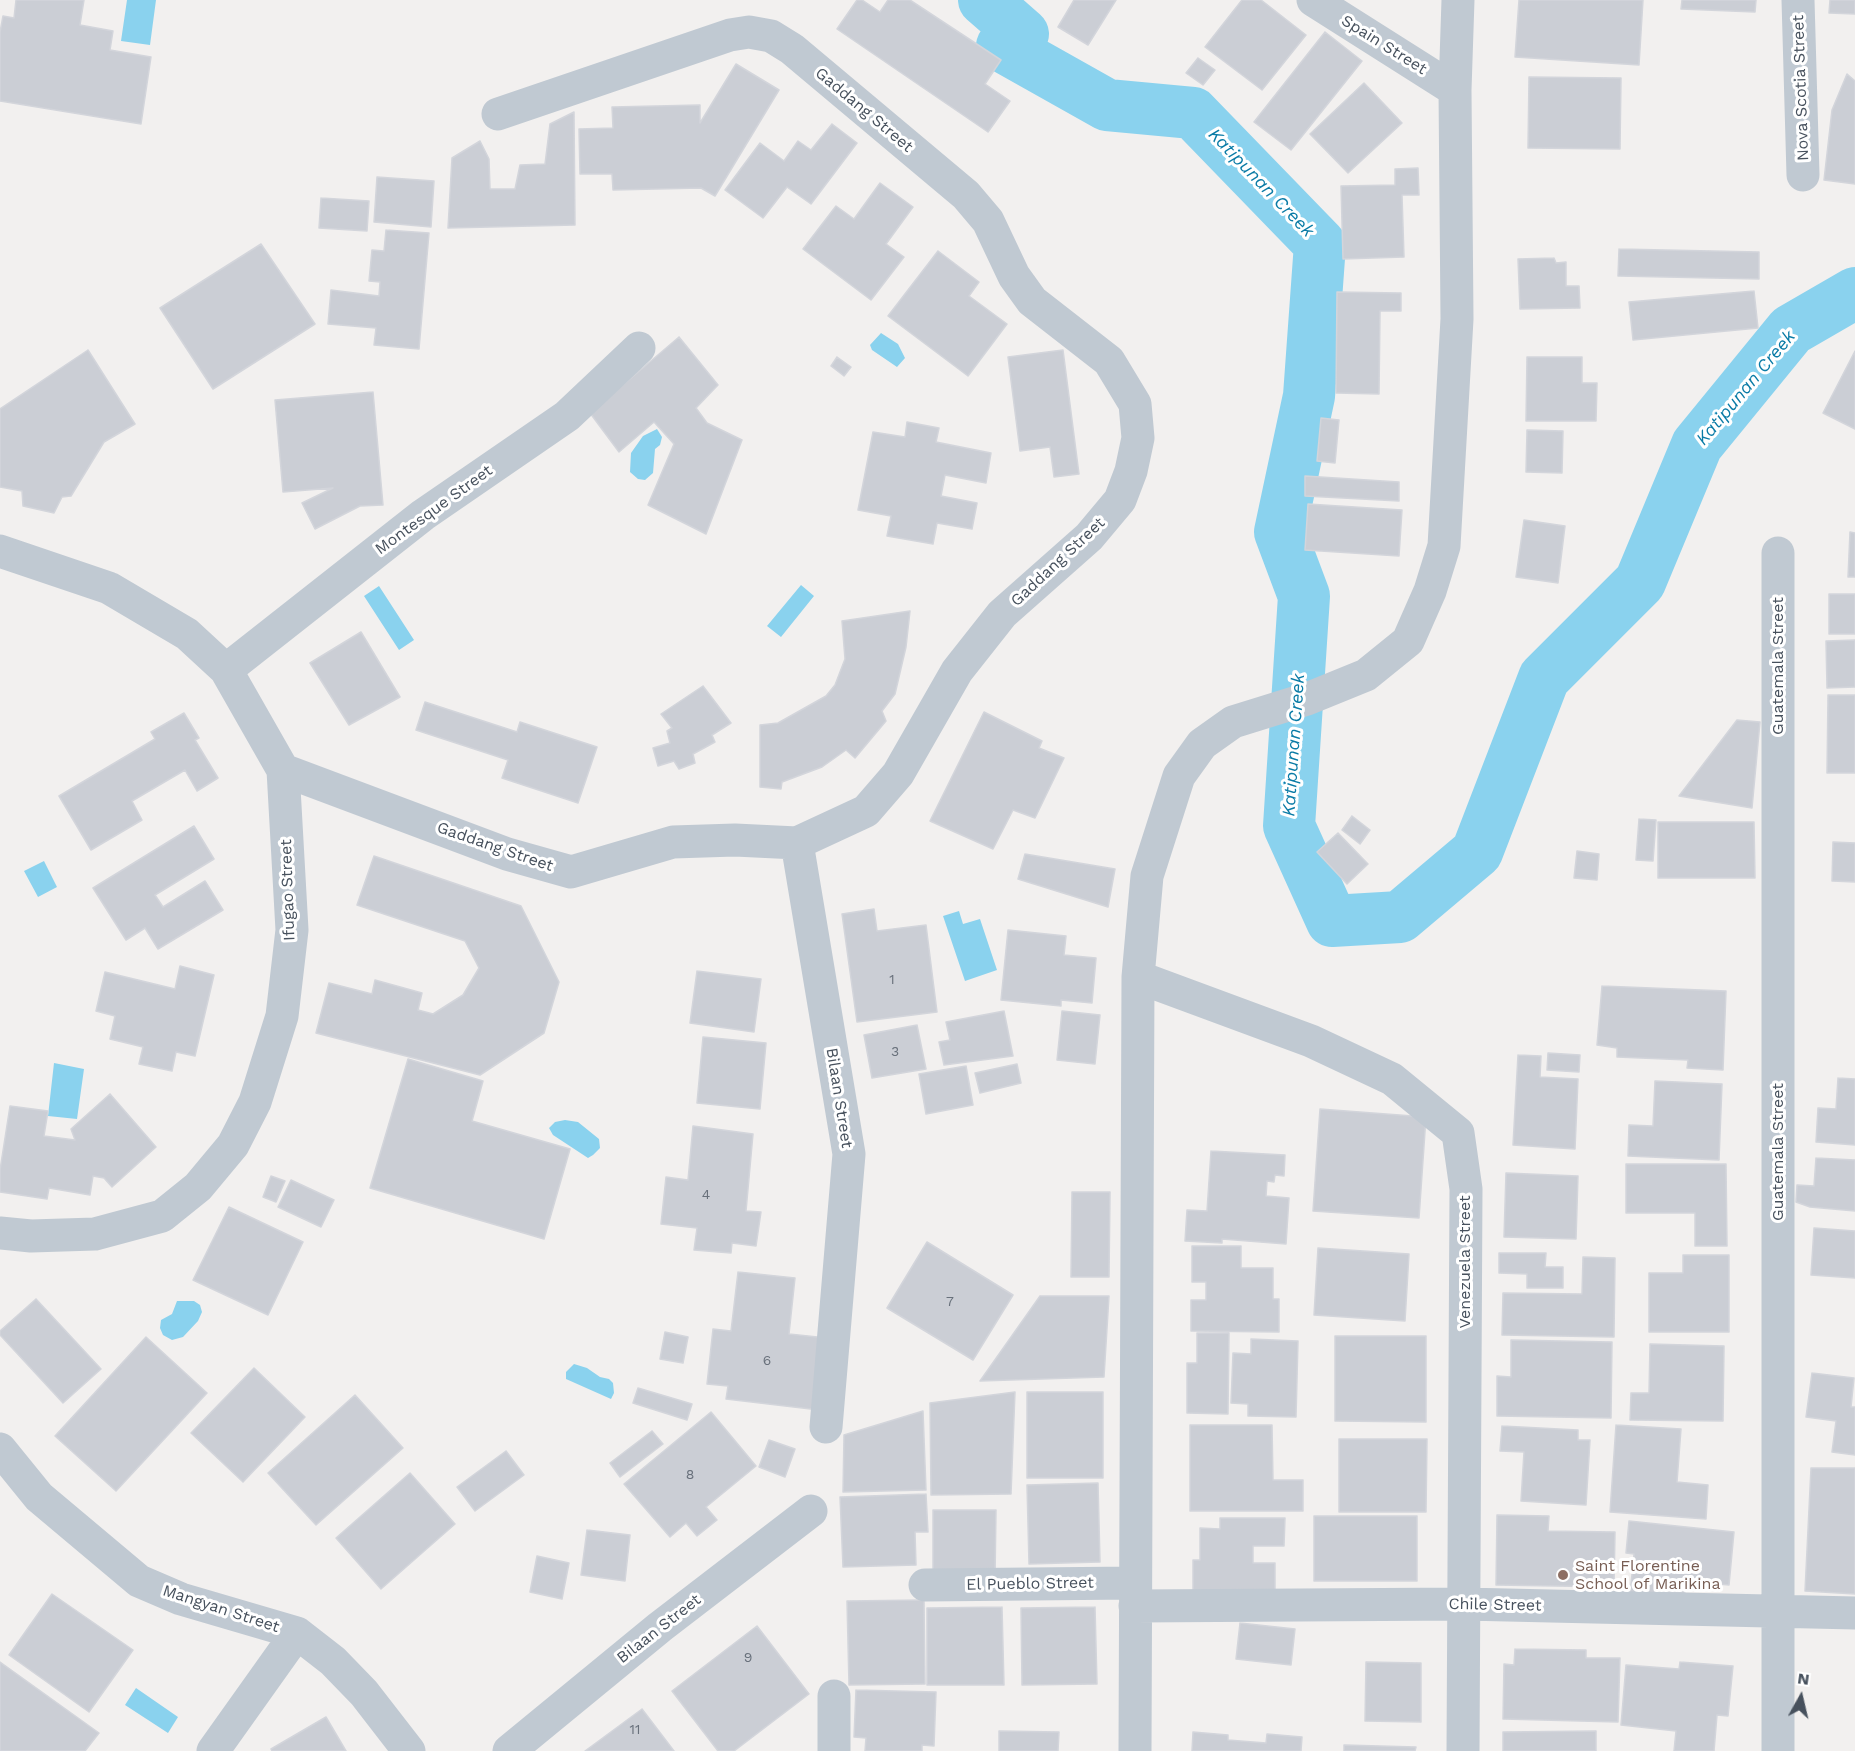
<!DOCTYPE html>
<html>
<head>
<meta charset="utf-8">
<style>
  body { margin:0 }
  #map { position:relative; width:1855px; height:1751px; overflow:hidden; background:#f2f0ef; font-family:"Work Sans",sans-serif }
  canvas { display:block }
  .north { position:absolute; left:1771px; top:1667px; width:60px; height:60px; -webkit-text-stroke:4px #fff; paint-order:stroke; rotate:8deg; font-size:16px; font-weight:700; line-height:24px; text-align:center; color:#47515d }
  .north::after { content:''; display:block; margin:auto; width:21px; height:27px; background:#47515d; clip-path:polygon(50% 0,100% 100%,50% 72%,0 100%) }
</style>
</head>
<body>
<div id="map">
<canvas width="1855" height="1751"></canvas>
<div class="north">N</div>
</div>
<script>
const context = document.querySelector('canvas').getContext('2d');
context.lineJoin = 'round';
function fillPath(path, color) { context.fillStyle = color; context.fill(path, 'evenodd'); }
const poly = rows => new Path2D(rows.map(r => 'M' + r).join(''));
function trace(path, color, width, dash) { context.strokeStyle = color; context.lineWidth = width; context.lineCap = dash ? 'butt' : 'round'; context.setLineDash(dash || []); context.stroke(path); }
function label(font, color, halo, rows, align = 'center') {
  context.font = font + ' "Work Sans",sans-serif'; context.lineWidth = 6; context.setLineDash([]); context.textBaseline = 'middle'; context.strokeStyle = halo; context.fillStyle = color; for (const [text, x, y, turn = 0] of rows) {
    context.save(); context.translate(x, y); context.rotate((+turn || 0) * Math.PI / 180); context.textAlign = isNaN(turn) ? turn : align; if (halo) context.strokeText(text, 0, 0); context.fillText(text, 0, 0); context.restore();
  }
}
fillPath(poly([
  [127,0,156,0,150,45,121,41],
  [881,333,898,344,905,358,897,367,872,350,870,345],
  [657,429,662,437,660,445,655,449,653,473,645,480,638,479,630,472,631,453,643,436],
  [801,585,814,596,781,637,767,626],
  [379,586,414,640,399,650,364,596],
  [44,861,57,887,38,897,24,871],
  [959,911,963,924,980,919,997,970,965,981,943,916],
  [54,1063,84,1069,77,1119,48,1116],
  [565,1120,578,1122,599,1139,600,1148,593,1155,588,1158,553,1135,549,1128,555,1122],
  [177,1301,194,1301,200,1305,202,1312,198,1321,183,1337,172,1340,163,1335,160,1328,161,1320,172,1314],
  [574,1364,587,1368,600,1377,609,1379,613,1383,614,1393,611,1399,566,1379,566,1372],
  [136,1688,178,1717,168,1733,125,1705]
]), '#8ad2ee');
trace(poly([
  [984,0,1023,34,1002,46,1107,105,1193,113,1320,244,1309,396,1280,532,1304,596,1289,826,1332,921,1400,917,1477,852,1544,678,1640,582,1697,445,1791,330,1855,293]
]), '#8ad2ee', 52);
const building = poly([
  [16,0,84,0,80,25,113,31,110,50,151,57,141,124,0,101,0,32,3,16,14,18,16,0],
  [857,0,862,0,880,12,888,0,910,0,1001,60,985,84,1010,101,988,132,837,29,857,0],
  [1074,0,1116,0,1088,45,1058,27,1074,0],
  [1242,0,1261,0,1306,35,1262,90,1205,47,1242,0],
  [1519,0,1643,0,1639,65,1515,57,1519,0],
  [1682,0,1756,0,1755,12,1681,9,1682,0],
  [1830,0,1855,0,1855,14,1829,13,1830,0],
  [1325,32,1362,61,1291,150,1254,122,1325,32],
  [1198,58,1215,70,1203,85,1186,73,1198,58],
  [736,64,779,90,715,196,701,188,613,190,612,174,580,174,579,129,613,128,612,107,700,105,700,123,736,64],
  [1847,74,1855,81,1855,184,1824,180,1832,110,1847,74],
  [1529,77,1621,78,1620,149,1528,148,1529,77],
  [1364,83,1402,123,1348,173,1310,134,1364,83],
  [574,112,575,225,448,228,452,158,480,141,489,159,490,189,515,189,520,165,545,164,550,124,574,112],
  [832,124,857,143,811,204,787,187,763,218,725,190,760,143,784,161,798,141,811,150,832,124],
  [1418,168,1419,195,1402,195,1404,257,1343,259,1341,186,1395,185,1395,169,1418,168],
  [377,177,434,181,431,227,374,222,377,177],
  [880,183,913,207,886,244,904,257,871,300,803,249,836,206,854,219,880,183],
  [321,198,369,201,367,231,319,228,321,198],
  [386,230,429,233,419,349,374,345,376,328,328,324,331,290,379,296,380,282,369,281,372,250,384,251,386,230],
  [261,244,315,324,213,389,160,308,261,244],
  [1619,249,1759,252,1759,279,1618,276,1619,249],
  [938,251,979,282,969,296,1007,324,968,376,888,316,938,251],
  [1554,258,1556,263,1566,262,1566,286,1579,286,1580,308,1520,309,1518,259,1554,258],
  [1754,291,1758,328,1633,340,1629,302,1754,291],
  [1337,292,1401,293,1401,311,1380,311,1379,394,1336,393,1337,292],
  [679,337,718,385,696,408,707,423,742,440,706,534,648,505,674,444,654,422,619,452,590,413,679,337],
  [88,350,135,424,104,442,71,496,62,497,54,513,23,506,22,491,0,487,0,409,88,350],
  [1063,350,1079,474,1054,477,1050,447,1020,451,1008,357,1063,350],
  [1855,351,1855,429,1823,413,1855,351],
  [837,357,851,367,844,376,831,366,837,357],
  [1527,357,1582,357,1582,383,1597,383,1596,421,1526,421,1527,357],
  [373,392,383,505,360,506,315,529,302,503,333,488,283,492,275,400,373,392],
  [1321,418,1339,420,1335,463,1317,461,1321,418],
  [907,422,939,428,936,442,991,453,986,483,945,475,941,496,977,503,972,529,937,523,933,544,887,536,891,516,858,510,873,432,905,437,907,422],
  [1527,430,1563,431,1562,473,1526,472,1527,430],
  [1305,476,1399,482,1399,501,1305,496,1305,476],
  [1308,504,1402,510,1399,556,1305,550,1308,504],
  [1524,520,1565,526,1558,583,1516,577,1524,520],
  [1850,532,1855,533,1855,577,1848,577,1850,532],
  [1829,594,1855,594,1855,634,1829,634,1829,594],
  [910,611,906,647,895,694,882,711,886,721,855,758,846,750,822,767,782,782,781,789,760,787,760,725,778,723,826,696,835,685,845,659,842,621,910,611],
  [361,632,400,697,349,725,310,663,361,632],
  [1855,640,1855,687,1827,688,1826,641,1855,640],
  [703,686,731,723,712,735,715,742,693,754,695,763,679,769,674,761,658,766,653,748,670,743,667,731,672,728,661,714,703,686],
  [1828,695,1855,695,1855,773,1827,773,1828,695],
  [425,702,517,732,520,722,597,747,578,803,502,778,508,760,416,730,425,702],
  [984,712,1042,741,1039,748,1064,758,1035,818,1013,810,993,849,930,821,984,712],
  [184,713,199,738,195,740,218,778,197,791,185,770,132,801,142,820,91,850,59,796,155,739,151,732,184,713],
  [1737,720,1760,722,1752,808,1679,796,1737,720],
  [1352,816,1370,830,1360,844,1342,830,1352,816],
  [1639,819,1656,820,1653,861,1636,860,1639,819],
  [1658,822,1754,822,1755,878,1658,878,1658,822],
  [194,826,214,859,155,895,163,907,205,881,223,910,158,949,145,928,126,940,93,888,194,826],
  [1338,833,1368,864,1347,884,1317,852,1338,833],
  [1833,842,1855,843,1855,882,1832,881,1833,842],
  [1577,851,1599,854,1597,880,1574,878,1577,851],
  [1025,854,1115,869,1108,907,1018,879,1025,854],
  [374,856,521,906,559,982,544,1033,480,1075,316,1033,329,983,372,994,375,980,422,993,418,1010,433,1014,463,995,479,968,465,941,357,905,374,856],
  [874,909,877,931,926,925,937,1012,857,1022,842,914,874,909],
  [1008,930,1066,936,1064,955,1096,958,1092,1003,1061,1000,1061,1006,1001,1000,1008,930],
  [180,966,214,975,195,1056,176,1052,172,1071,139,1064,143,1047,110,1039,115,1016,96,1011,105,972,175,989,180,966],
  [697,971,761,979,754,1032,690,1023,697,971],
  [1602,986,1726,991,1723,1070,1687,1068,1688,1060,1617,1057,1617,1048,1597,1045,1602,986],
  [1004,1011,1013,1056,944,1065,939,1042,950,1040,946,1022,1004,1011],
  [1062,1011,1100,1015,1095,1064,1057,1060,1062,1011],
  [917,1025,926,1069,872,1078,864,1035,917,1025],
  [703,1037,766,1043,760,1109,697,1103,703,1037],
  [1548,1053,1580,1055,1579,1072,1547,1070,1548,1053],
  [1518,1055,1541,1056,1540,1077,1578,1079,1575,1149,1513,1145,1518,1055],
  [408,1059,483,1081,472,1121,570,1149,544,1239,370,1188,408,1059],
  [1017,1064,1021,1083,980,1093,975,1073,1017,1064],
  [966,1066,973,1105,926,1114,919,1074,966,1066],
  [1838,1078,1855,1079,1855,1145,1816,1142,1818,1108,1836,1109,1838,1078],
  [1655,1081,1722,1084,1719,1160,1628,1156,1629,1125,1653,1126,1655,1081],
  [110,1094,156,1147,112,1187,104,1178,93,1176,90,1195,49,1188,47,1199,0,1192,0,1170,10,1106,48,1111,44,1136,75,1140,71,1129,110,1094],
  [1320,1109,1426,1117,1419,1218,1313,1211,1320,1109],
  [693,1126,753,1134,746,1211,761,1212,756,1246,732,1243,731,1253,694,1250,697,1228,661,1224,666,1177,688,1180,693,1126],
  [1211,1151,1285,1155,1284,1176,1275,1175,1274,1182,1267,1181,1266,1196,1289,1198,1286,1244,1222,1239,1222,1243,1185,1241,1187,1210,1207,1211,1211,1151],
  [1816,1158,1855,1160,1855,1211,1810,1207,1796,1202,1797,1185,1814,1186,1816,1158],
  [1626,1164,1726,1164,1727,1246,1695,1246,1695,1213,1626,1213,1626,1164],
  [1506,1173,1578,1176,1576,1239,1504,1237,1506,1173],
  [271,1176,285,1181,276,1202,263,1197,271,1176],
  [291,1180,334,1200,321,1227,278,1207,291,1180],
  [1072,1192,1110,1192,1109,1277,1071,1277,1072,1192],
  [229,1207,303,1242,268,1315,193,1280,229,1207],
  [1814,1228,1855,1231,1855,1278,1811,1275,1814,1228],
  [927,1242,1013,1295,973,1360,887,1308,927,1242],
  [1192,1246,1241,1246,1241,1268,1273,1268,1273,1299,1279,1299,1279,1332,1191,1331,1191,1300,1206,1300,1206,1282,1192,1282,1192,1246],
  [1318,1248,1409,1254,1405,1321,1314,1315,1318,1248],
  [1499,1253,1546,1253,1545,1267,1563,1267,1563,1288,1527,1288,1527,1274,1499,1273,1499,1253],
  [1683,1255,1729,1255,1729,1332,1649,1332,1649,1273,1683,1273,1683,1255],
  [1583,1257,1615,1258,1614,1337,1502,1335,1503,1293,1582,1294,1583,1257],
  [738,1272,795,1278,789,1334,827,1338,819,1410,726,1399,728,1386,707,1384,713,1329,731,1331,738,1272],
  [1040,1296,1109,1296,1104,1377,980,1381,1040,1296],
  [36,1299,101,1369,63,1403,0,1335,0,1331,36,1299],
  [665,1332,688,1337,683,1363,660,1359,665,1332],
  [1197,1333,1229,1333,1228,1414,1187,1413,1187,1363,1197,1363,1197,1333],
  [1335,1336,1426,1336,1426,1422,1335,1421,1335,1336],
  [146,1337,207,1393,116,1491,55,1436,146,1337],
  [1251,1339,1298,1341,1296,1417,1248,1416,1248,1404,1231,1403,1233,1353,1251,1354,1251,1339],
  [1511,1340,1612,1342,1611,1418,1497,1416,1497,1376,1511,1377,1511,1340],
  [1650,1344,1724,1346,1723,1421,1630,1420,1631,1393,1649,1393,1650,1344],
  [254,1368,305,1417,243,1482,191,1433,254,1368],
  [1812,1373,1854,1378,1851,1407,1855,1407,1855,1455,1832,1452,1836,1421,1806,1417,1812,1373],
  [638,1388,692,1404,687,1420,633,1403,638,1388],
  [1015,1392,1011,1494,931,1495,930,1403,1015,1392],
  [1027,1392,1103,1392,1103,1478,1027,1478,1027,1392],
  [355,1395,403,1448,316,1525,268,1473,355,1395],
  [923,1411,926,1490,843,1492,844,1435,923,1411],
  [711,1412,756,1466,706,1507,717,1520,697,1536,686,1523,670,1537,624,1484,711,1412],
  [1190,1425,1272,1425,1273,1480,1303,1480,1303,1511,1190,1511,1190,1425],
  [1616,1425,1681,1429,1677,1482,1708,1485,1706,1519,1610,1512,1616,1425],
  [1502,1426,1578,1430,1578,1440,1590,1440,1586,1505,1521,1501,1524,1452,1500,1451,1502,1426],
  [652,1431,663,1444,620,1477,610,1463,652,1431],
  [1339,1439,1427,1439,1426,1512,1339,1512,1339,1439],
  [769,1440,795,1449,785,1477,759,1467,769,1440],
  [506,1451,524,1475,475,1511,457,1487,506,1451],
  [1811,1468,1855,1468,1855,1594,1805,1591,1811,1468],
  [410,1473,455,1524,381,1589,336,1538,410,1473],
  [1098,1483,1100,1562,1029,1564,1027,1485,1098,1483],
  [926,1494,928,1532,915,1532,916,1565,843,1567,840,1497,926,1494],
  [933,1510,996,1510,995,1578,933,1579,933,1510],
  [1497,1515,1549,1516,1548,1531,1615,1532,1614,1587,1496,1585,1497,1515],
  [1314,1516,1417,1516,1417,1581,1314,1581,1314,1516],
  [1220,1518,1285,1518,1284,1546,1253,1546,1253,1563,1275,1563,1275,1595,1193,1595,1193,1560,1200,1560,1200,1528,1220,1529,1220,1518],
  [1629,1521,1734,1532,1729,1585,1686,1581,1684,1599,1630,1594,1634,1554,1626,1553,1629,1521],
  [587,1530,630,1535,625,1581,581,1575,587,1530],
  [537,1556,569,1563,562,1599,530,1592,537,1556],
  [52,1594,133,1650,89,1712,9,1655,52,1594],
  [924,1600,925,1684,849,1685,847,1601,924,1600],
  [1002,1607,1004,1685,927,1685,927,1608,1002,1607],
  [1095,1607,1097,1684,1022,1685,1021,1608,1095,1607],
  [1240,1623,1295,1629,1291,1665,1236,1659,1240,1623],
  [757,1626,809,1694,734,1751,718,1751,672,1691,757,1626],
  [1515,1649,1586,1650,1586,1658,1620,1658,1618,1722,1503,1719,1504,1664,1514,1665,1515,1649],
  [0,1662,99,1733,85,1751,0,1751,0,1662],
  [1366,1662,1421,1663,1421,1722,1365,1721,1366,1662],
  [1680,1662,1733,1666,1728,1716,1717,1715,1714,1751,1674,1751,1676,1731,1621,1725,1626,1665,1679,1669,1680,1662],
  [856,1690,936,1692,934,1746,922,1745,922,1751,865,1751,866,1738,854,1737,856,1690],
  [642,1709,674,1751,585,1751,642,1709],
  [326,1717,346,1751,272,1751,271,1749,326,1717],
  [999,1731,1059,1732,1058,1751,999,1751,999,1731],
  [1596,1731,1596,1751,1503,1751,1503,1732,1596,1731],
  [1193,1732,1228,1735,1228,1740,1266,1743,1267,1734,1302,1737,1301,1751,1192,1751,1193,1732],
  [1344,1745,1416,1747,1415,1751,1344,1751,1344,1745]
]);
fillPath(building, '#cbced5');
trace(building, '#d3d5db', 1.5);
trace(poly([
  [1313,0,1455,90],
  [1798,0,1803,175],
  [0,551,109,588,187,634,226,670,283,770,292,930,282,1016,255,1102,233,1145,198,1187,162,1216,95,1234,31,1236,0,1233],
  [226,670,423,515,567,416,639,348],
  [283,770,507,854,571,872,673,842,735,840,797,843,866,811,898,774,957,671,1002,614,1089,537,1120,500,1131,471,1138,438,1135,404,1109,361,1032,301,1014,276,988,221,966,195,792,49,771,36,749,32,730,35,498,114],
  [797,843,849,1154,826,1427],
  [1138,977,1311,1041,1392,1079,1458,1133,1466,1189,1463,1751],
  [0,1449,39,1497,139,1581,181,1599,297,1633,333,1661,364,1693,409,1751],
  [925,1585,1134,1583],
  [1135,1606,1464,1604,1855,1613],
  [834,1696,834,1751],
  [213,1751,297,1633],
  [509,1751,660,1627,811,1511],
  [1135,1751,1138,977,1147,876,1179,776,1202,744,1233,722,1307,699,1366,675,1408,641,1430,591,1444,546,1457,319,1455,90,1458,0],
  [1778,1751,1778,553]
]), '#c0c9d2', 33);
for (const [x, y, r, color] of [
  [1563,1575,6,"#8d6e63"]
]) { const dot = new Path2D(); dot.arc(x, y, r, 0, 2 * Math.PI); context.fillStyle = color; context.fill(dot); trace(dot, '#fff', 2); }
label('14px', '#68707b', null, [
  ["1",892,980],
  ["3",895,1052],
  ["4",706,1195],
  ["7",950,1302],
  ["6",767,1361],
  ["8",690,1475],
  ["9",748,1658],
  ["11",635,1730]
]);
label('16px', '#47515d', '#fff', [
  ["Spain Street",1384,45,32],
  ["Nova Scotia Street",1801,88,-92],
  ["Gaddang Street",864,110,40],
  ["Montesque Street",434,510,-36],
  ["Gaddang Street",1058,562,-43],
  ["Guatemala Street",1778,666,-90],
  ["Gaddang Street",495,847,19],
  ["Ifugao Street",288,890,-92],
  ["Bilaan Street",839,1098,81],
  ["Guatemala Street",1778,1152,-90],
  ["Venezuela Street",1465,1262,-90],
  ["El Pueblo Street",1030,1584,-1],
  ["Chile Street",1495,1605,1],
  ["Mangyan Street",221,1609,18],
  ["Bilaan Street",659,1629,-38]
]);
label('16px', '#785e54', '#fff', [
  ["Saint Florentine",1575,1566],
  ["School of Marikina",1575,1584]
], 'left');
label('italic 18px', '#0a7ba6', '#fff', [
  ["Katipunan Creek",1261,183,46],
  ["Katipunan Creek",1746,388,-50],
  ["Katipunan Creek",1294,745,-86]
]);
</script>
</body>
</html>
